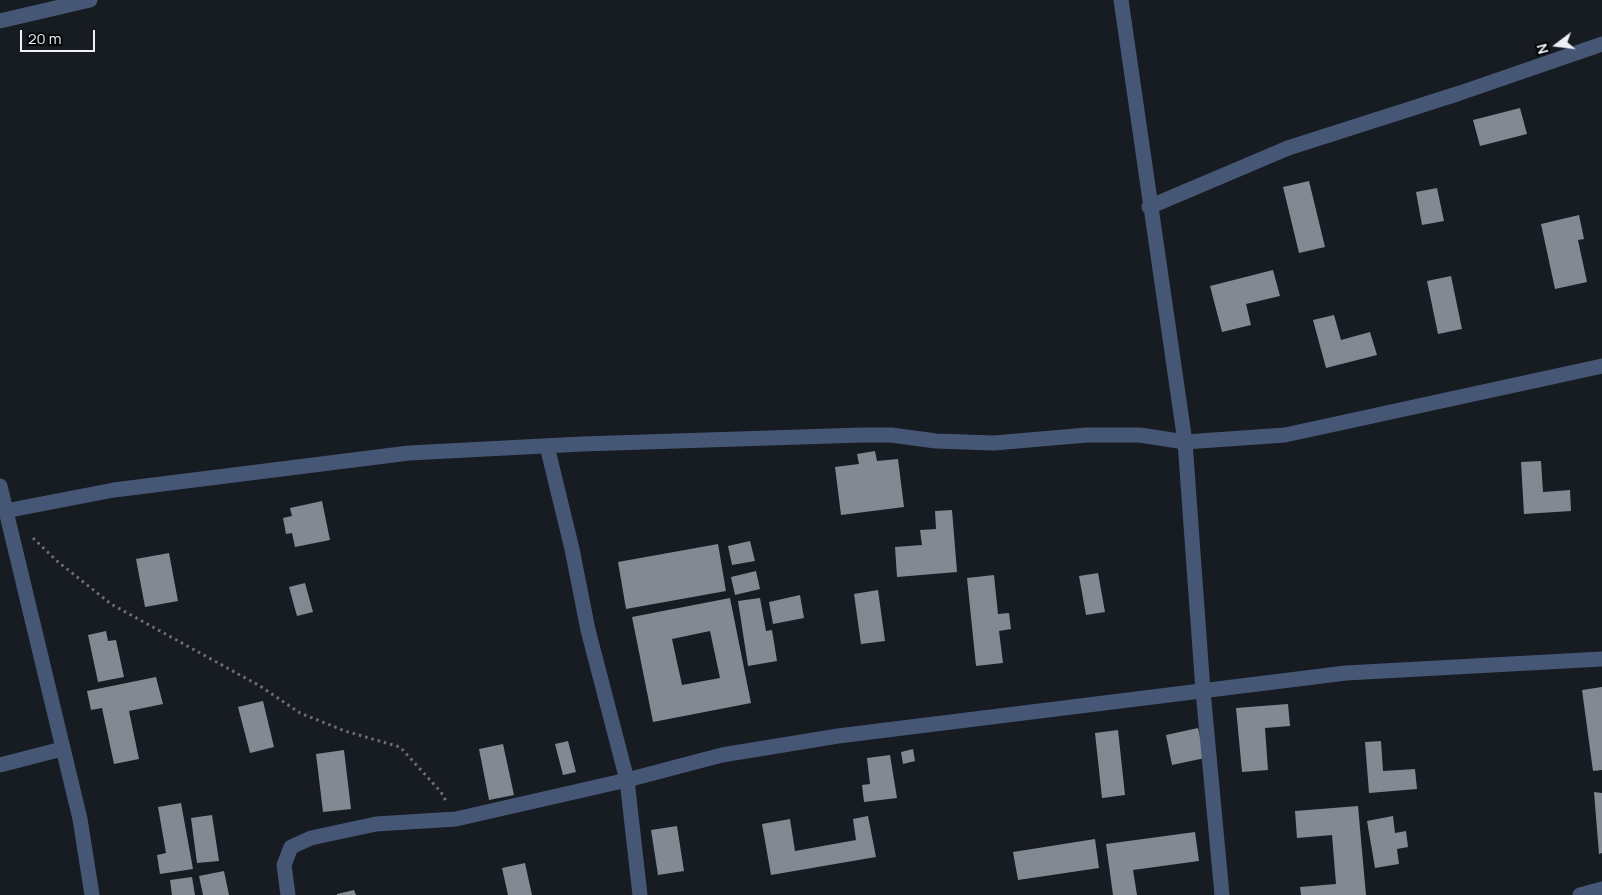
<!DOCTYPE html>
<html>
<head>
<meta charset="utf-8">
<style>
  body { margin:0 }
  #map { position:relative; width:1602px; height:895px; overflow:hidden; background:#171b22; font-family:Manrope,sans-serif }
  canvas { display:block }
  .north { position:absolute; left:1532px; top:20px; width:50px; height:50px; -webkit-text-stroke:4px #050608; paint-order:stroke; rotate:255deg; font-size:14px; font-weight:700; line-height:20px; text-align:center; color:#edf1f6 }
  .north::after { content:''; display:block; margin:auto; width:18px; height:22px; background:#edf1f6; clip-path:polygon(50% 0,100% 100%,50% 72%,0 100%) }
  .scale { position:absolute; left:20px; top:30px; width:75px; height:22px; box-sizing:border-box; border:2px solid #edf1f6; border-top:0; padding-left:6px; font-size:15px; line-height:18px; white-space:nowrap; color:#edf1f6; -webkit-text-stroke:4px #050608; paint-order:stroke }
</style>
</head>
<body>
<div id="map">
<canvas width="1602" height="895"></canvas>
<div class="north">N</div>
<div class="scale">20 m</div>
</div>
<script>
const context = document.querySelector('canvas').getContext('2d');
context.lineJoin = 'round';
function fillPath(path, color) { context.fillStyle = color; context.fill(path, 'evenodd'); }
const poly = rows => new Path2D(rows.map(r => 'M' + r).join(''));
function trace(path, color, width, dash) { context.strokeStyle = color; context.lineWidth = width; context.lineCap = dash ? 'butt' : 'round'; context.setLineDash(dash || []); context.stroke(path); }
fillPath(poly([
  [1520,108,1527,134,1480,146,1473,120],
  [1309,181,1325,247,1299,253,1283,187],
  [1437,188,1444,221,1422,225,1416,192],
  [1579,215,1584,239,1578,240,1587,282,1555,289,1541,224],
  [1273,270,1280,296,1246,304,1251,325,1222,332,1210,286],
  [1451,276,1462,329,1438,334,1427,281],
  [1334,315,1341,340,1370,332,1377,355,1326,368,1313,320],
  [875,451,877,461,898,459,904,507,841,515,835,467,859,464,857,454],
  [1541,461,1543,492,1570,490,1571,511,1524,514,1521,462],
  [322,501,330,540,295,547,292,533,286,534,283,518,292,516,290,508],
  [952,510,957,572,897,577,895,547,922,545,920,530,936,529,935,511],
  [750,541,755,561,732,565,728,546],
  [718,544,726,591,626,609,618,562],
  [169,553,178,601,145,607,136,559],
  [756,571,760,589,735,595,731,577],
  [1098,573,1105,612,1086,615,1079,576],
  [994,575,998,614,1009,613,1011,629,999,631,1003,663,976,666,967,578],
  [305,583,313,612,297,616,289,587],
  [878,590,885,641,861,644,854,594],
  [800,595,804,618,773,624,769,602],
  [730,598,751,703,653,722,632,617],
  [710,631,720,678,682,685,672,639],
  [760,598,766,631,772,630,777,661,748,666,738,601],
  [106,631,108,641,116,640,124,677,98,682,88,635],
  [156,677,163,704,129,711,139,759,114,764,102,708,91,710,87,691],
  [1602,687,1602,770,1593,771,1582,690],
  [263,701,274,747,250,753,238,707],
  [1288,704,1290,726,1265,728,1268,770,1242,772,1236,708],
  [1198,728,1205,758,1172,765,1166,735],
  [1118,730,1125,795,1102,798,1095,733],
  [568,741,576,772,563,775,555,744],
  [1381,741,1383,771,1415,769,1417,789,1369,793,1365,742],
  [503,744,514,795,489,800,479,749],
  [913,749,915,761,903,764,901,752],
  [344,750,351,809,323,812,316,754],
  [890,755,897,798,864,802,862,785,870,784,867,758],
  [1594,792,1602,793,1602,853,1599,854],
  [181,803,193,869,160,874,157,855,166,853,158,807],
  [1358,806,1366,895,1301,895,1300,887,1336,884,1332,835,1297,838,1295,811],
  [212,815,219,861,197,863,191,818],
  [868,816,876,857,771,875,762,824,790,819,795,851,856,840,853,819],
  [1393,816,1395,833,1406,831,1408,847,1397,849,1399,864,1375,868,1367,821],
  [677,826,684,871,658,875,651,830],
  [1195,832,1199,861,1133,870,1137,895,1113,895,1106,844],
  [1095,839,1099,868,1018,880,1013,852],
  [525,863,532,895,508,895,502,868],
  [224,871,229,895,203,895,199,876],
  [192,877,195,895,172,895,170,880],
  [354,890,356,895,337,895,337,894]
]), '#838993');
trace(poly([
  [33,538,57,561,111,604,260,686,300,713,345,731,400,747,441,792,446,801]
]), '#6c7076', 3, [2.5, 4]);
trace(poly([
  [1121,0,1185,442,1203,691,1222,895],
  [0,21,90,0],
  [1149,207,1288,148,1460,93,1602,44],
  [547,446,572,549,588,630,627,780,640,895],
  [0,486,80,819,92,895],
  [0,509,5,511,114,490,409,453,582,444,862,435,891,435,936,441,994,443,1087,435,1140,435,1185,442,1285,435,1602,366],
  [0,765,62,749],
  [288,895,284,865,291,847,311,838,376,824,456,819,627,780,722,755,838,736,1346,673,1602,659],
  [1580,895,1602,889]
]), '#465776', 15);
</script>
</body>
</html>
